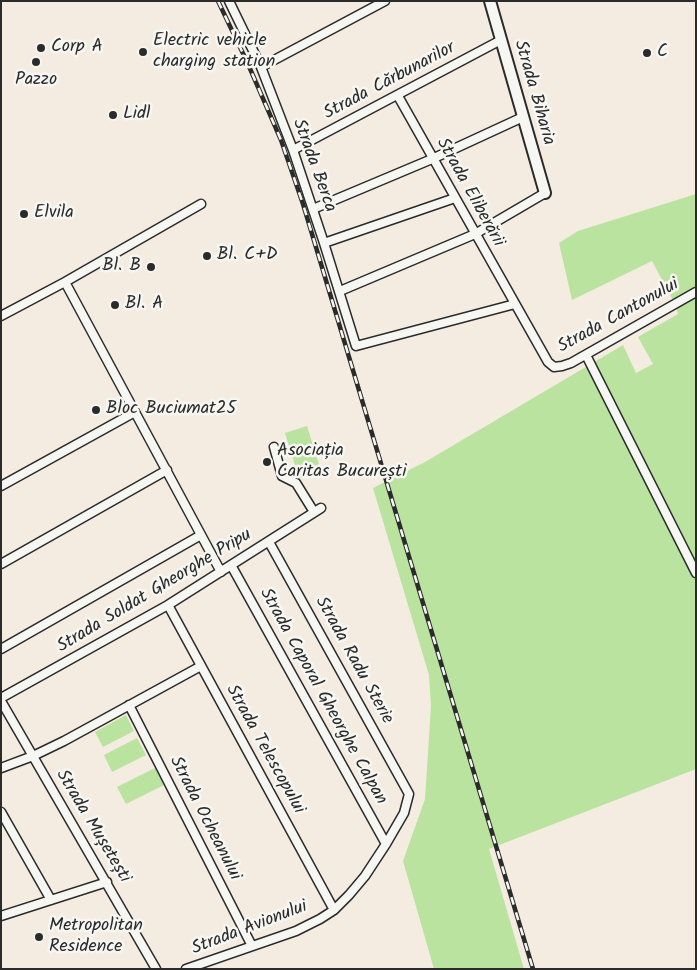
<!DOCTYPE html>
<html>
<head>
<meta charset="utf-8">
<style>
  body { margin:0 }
  #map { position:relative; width:697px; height:970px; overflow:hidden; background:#f4ece1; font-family:Kalam,sans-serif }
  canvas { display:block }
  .frame { position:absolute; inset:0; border:2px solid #2b2b2b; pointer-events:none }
</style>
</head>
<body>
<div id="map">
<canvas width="697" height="970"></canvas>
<div class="frame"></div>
</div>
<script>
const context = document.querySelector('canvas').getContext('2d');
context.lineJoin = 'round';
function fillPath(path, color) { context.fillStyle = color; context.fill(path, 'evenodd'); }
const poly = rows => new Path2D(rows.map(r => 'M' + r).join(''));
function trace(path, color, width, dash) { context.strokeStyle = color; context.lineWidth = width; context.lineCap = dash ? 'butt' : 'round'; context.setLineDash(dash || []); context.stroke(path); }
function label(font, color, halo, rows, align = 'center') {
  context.font = font + ' Kalam,sans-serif'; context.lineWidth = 5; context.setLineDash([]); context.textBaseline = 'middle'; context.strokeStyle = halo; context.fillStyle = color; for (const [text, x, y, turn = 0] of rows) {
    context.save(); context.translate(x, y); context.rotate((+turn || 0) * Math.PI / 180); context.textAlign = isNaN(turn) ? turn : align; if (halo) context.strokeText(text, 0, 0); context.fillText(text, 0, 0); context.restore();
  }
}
fillPath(poly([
  [696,194,696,769,489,849,524,969,434,969,403,861,425,799,431,706,429,675,373,488,425,462,623,345,636,373,653,364,638,337,678,314,675,304,652,261,572,300,559,243,578,231],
  [307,426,321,471,299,478,285,433],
  [126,715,134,731,103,747,95,732],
  [137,738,146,755,112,772,104,755],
  [155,768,164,785,126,804,117,787]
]), '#b9e39f');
const minor = poly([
  [229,1,261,67,293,150,324,243,356,346,515,304],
  [261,67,385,1],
  [398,96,548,362,554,367,562,366,571,363,696,292],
  [293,150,501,40],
  [313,209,432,159,523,117],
  [324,243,455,198],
  [65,282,221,572],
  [340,291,475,234,545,193],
  [1,316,65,282,201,204],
  [586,355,696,573],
  [274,447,282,476,296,483,314,512],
  [1,486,135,412],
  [1,564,167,470],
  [231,565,386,844],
  [168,605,334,910],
  [1,649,201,535],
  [1,698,168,605,321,508],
  [1,701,156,969],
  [129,705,252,946],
  [1,768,33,756,64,741,201,666],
  [1,812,51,900],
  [1,916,107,882],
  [186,969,296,931,320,919,334,910,349,895,365,876,386,844,404,813,409,794,269,542]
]);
const tertiary = poly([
  [490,1,545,193]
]);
trace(minor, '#2b2b2b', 11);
trace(tertiary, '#2b2b2b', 14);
trace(minor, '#f6f6f2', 8);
trace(tertiary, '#f6f6f2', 10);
const rail = poly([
  [218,1,248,64,281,140,303,204,533,969]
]);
trace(rail, '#2b2b2b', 4.5);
trace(rail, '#f6f6f2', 2.5, [8]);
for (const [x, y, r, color] of [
  [41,48,5,"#2b2b2b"],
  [143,52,5,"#2b2b2b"],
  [647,53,5,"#2b2b2b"],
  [36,62,5,"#2b2b2b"],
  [113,115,5,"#2b2b2b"],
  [24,214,5,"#2b2b2b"],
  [207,256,5,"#2b2b2b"],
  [151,267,5,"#2b2b2b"],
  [115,305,5,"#2b2b2b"],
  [96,410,5,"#2b2b2b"],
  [267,462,5,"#2b2b2b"],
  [39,937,5,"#2b2b2b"]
]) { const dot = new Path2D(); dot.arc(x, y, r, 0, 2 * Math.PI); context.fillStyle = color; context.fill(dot); trace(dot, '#f6f6f2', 2); }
label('18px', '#2b2b2b', '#f6f6f2', [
  ["Electric vehicle",153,42],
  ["charging station",153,63],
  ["Corp A",51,48],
  ["C",657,53],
  ["Pazzo",36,81,"center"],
  ["Lidl",123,115],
  ["Elvila",34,214],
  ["Bl. C+D",217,256],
  ["Bl. B",141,267,"right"],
  ["Bl. A",125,305],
  ["Bloc Buciumat25",106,410],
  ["Asociația",277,452],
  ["Caritas București",277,473],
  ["Metropolitan",49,927],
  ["Residence",49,948]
], 'left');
label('18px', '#2b2b2b', '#f6f6f2', [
  ["Strada Cărbunarilor",390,82,-28],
  ["Strada Biharia",533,93,74],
  ["Strada Berca",313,166,70],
  ["Strada Eliberării",469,193,61],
  ["Strada Cantonului",619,317,-29],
  ["Strada Soldat Gheorghe Pripu",155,592,-31],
  ["Strada Radu Sterie",353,661,61],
  ["Strada Caporal Gheorghe Calpan",322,697,61],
  ["Strada Telescopului",264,750,61],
  ["Strada Ocheanului",204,819,63],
  ["Strada Mușetești",92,827,59],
  ["Strada Avionului",250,929,-21]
]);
</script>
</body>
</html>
